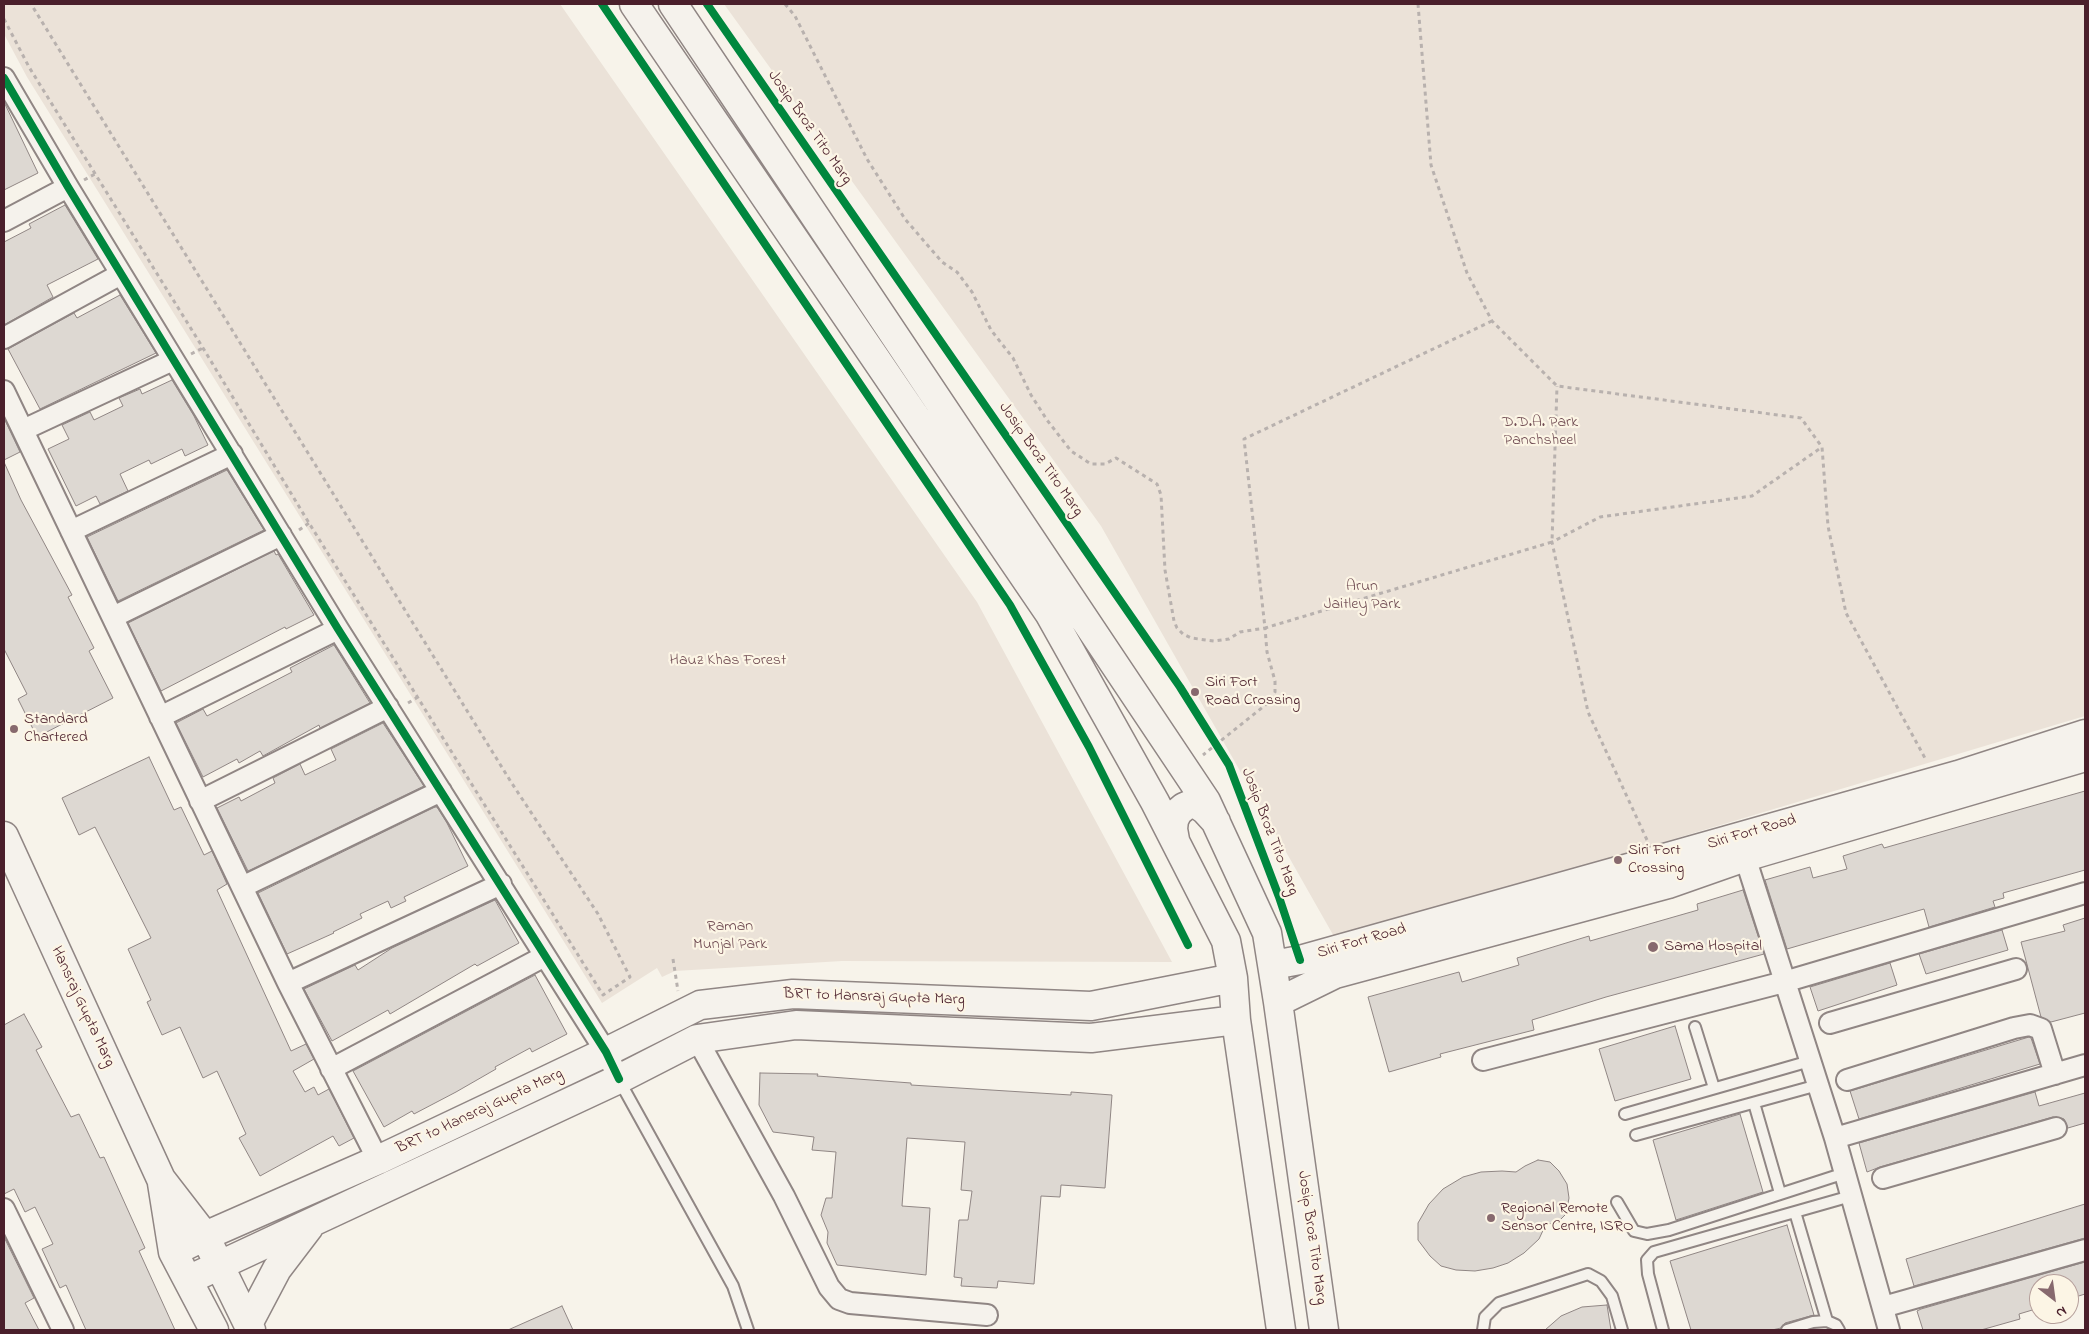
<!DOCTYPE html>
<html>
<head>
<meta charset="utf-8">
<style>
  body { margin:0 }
  #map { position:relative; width:2089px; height:1334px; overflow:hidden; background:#f7f3ea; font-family:"Indie Flower",sans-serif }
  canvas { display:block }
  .frame { position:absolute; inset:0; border:5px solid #4a1f2b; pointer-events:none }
  .north { position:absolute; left:2029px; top:1274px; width:50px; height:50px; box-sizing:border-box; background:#fcf5e5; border:1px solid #b59f9b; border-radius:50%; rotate:150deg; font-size:14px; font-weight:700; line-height:20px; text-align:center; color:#4a1f2b }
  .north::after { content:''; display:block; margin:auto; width:18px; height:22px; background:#87696e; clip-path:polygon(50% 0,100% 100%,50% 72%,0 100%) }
</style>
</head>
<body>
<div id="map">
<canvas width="2089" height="1334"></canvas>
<div class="frame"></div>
<div class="north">N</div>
</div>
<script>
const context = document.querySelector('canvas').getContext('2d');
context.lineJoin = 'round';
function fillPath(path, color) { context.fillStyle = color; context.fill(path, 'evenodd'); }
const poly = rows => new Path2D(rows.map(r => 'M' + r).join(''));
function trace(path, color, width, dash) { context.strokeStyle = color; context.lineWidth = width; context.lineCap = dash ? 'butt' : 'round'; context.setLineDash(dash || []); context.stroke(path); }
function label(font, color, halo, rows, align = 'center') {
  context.font = font + ' "Indie Flower",sans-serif'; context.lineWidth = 4.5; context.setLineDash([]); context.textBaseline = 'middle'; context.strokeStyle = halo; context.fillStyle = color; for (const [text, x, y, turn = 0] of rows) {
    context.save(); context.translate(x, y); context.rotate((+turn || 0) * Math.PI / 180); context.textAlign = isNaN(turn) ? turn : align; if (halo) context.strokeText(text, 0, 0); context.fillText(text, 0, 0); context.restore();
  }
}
fillPath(poly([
  [4,4,560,4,977,602,1172,962,842,961,675,971,662,977,657,968,602,1003,27,77,4,34],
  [724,4,2085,4,2085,716,1336,940,1101,526]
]), '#ebe2d8');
const building = poly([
  [4,102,38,173,4,190,4,102],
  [65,205,98,259,47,285,53,297,4,325,4,242,31,228,29,224,65,205],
  [120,295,156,353,40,409,8,349,74,313,77,318,120,295],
  [172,380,194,416,208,445,185,456,182,449,151,464,149,460,120,474,128,491,100,504,96,496,76,506,48,449,69,439,62,425,90,412,94,420,123,406,119,398,140,389,142,394,172,380],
  [4,418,20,452,4,460,4,418],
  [4,462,21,500,72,595,68,597,94,648,89,651,113,698,37,737,18,699,27,694,4,649,4,462],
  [227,470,264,530,118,601,87,537,227,470],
  [274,551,276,555,278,554,314,615,286,629,285,627,161,691,128,623,274,551],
  [334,645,370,703,320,728,319,725,263,756,260,751,239,763,237,759,203,777,176,723,203,709,207,716,292,672,290,668,334,645],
  [383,723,424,786,248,871,217,808,239,797,241,801,275,783,273,778,300,764,305,775,336,760,331,749,383,723],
  [149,757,174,810,181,807,204,855,212,851,227,884,217,890,291,1051,306,1044,314,1059,293,1071,305,1092,314,1087,318,1095,329,1089,354,1138,339,1146,333,1136,260,1176,239,1138,246,1134,217,1071,203,1078,180,1027,162,1035,147,1002,151,1000,128,949,151,938,95,827,79,835,62,798,149,757],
  [2085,791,2085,870,2003,893,2004,898,1993,901,1995,907,1929,927,1924,909,1787,949,1765,880,1810,867,1813,878,1847,869,1843,856,1882,844,1884,848,2085,791],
  [435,807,437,807,447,823,468,866,404,897,406,901,391,908,388,901,360,914,362,918,333,932,334,933,287,954,258,893,435,807],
  [1743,890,1764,954,1606,997,1532,1020,1534,1030,1440,1054,1441,1057,1389,1072,1368,997,1459,972,1462,982,1519,965,1517,958,1589,936,1590,941,1698,910,1697,904,1743,890],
  [495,900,519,943,477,966,475,964,390,1014,388,1010,332,1041,304,989,355,965,358,970,392,948,495,900],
  [2085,918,2085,1013,2051,1022,2041,1017,2021,942,2065,931,2063,925,2085,918],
  [2002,930,2008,950,1926,974,1919,954,2002,930],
  [1890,963,1897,985,1818,1011,1810,987,1890,963],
  [535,975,567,1034,532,1052,530,1048,495,1067,496,1069,456,1092,414,1114,412,1111,384,1127,353,1071,535,975],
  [24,1014,42,1047,36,1050,71,1117,79,1114,100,1158,104,1157,145,1248,139,1251,175,1330,86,1330,66,1285,60,1288,42,1249,53,1244,35,1207,25,1212,14,1189,4,1194,4,1025,24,1014],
  [1675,1026,1691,1079,1615,1101,1599,1049,1675,1026],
  [2029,1037,2031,1038,2040,1064,1859,1119,1850,1091,2029,1037],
  [760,1073,818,1074,817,1076,911,1083,911,1085,1071,1095,1071,1092,1112,1095,1105,1188,1061,1185,1060,1197,1041,1196,1034,1284,998,1281,997,1288,961,1286,962,1278,954,1277,959,1220,968,1220,972,1191,961,1190,965,1142,907,1138,902,1206,930,1208,926,1275,837,1265,827,1243,828,1232,821,1215,826,1198,832,1198,836,1152,812,1150,814,1137,773,1132,759,1105,760,1073],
  [2035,1092,2039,1106,2085,1093,2085,1123,2068,1128,2064,1119,2053,1117,1880,1167,1867,1172,1859,1143,2035,1092],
  [1740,1114,1763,1192,1676,1220,1653,1140,1740,1114],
  [1538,1160,1550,1162,1559,1171,1567,1184,1569,1198,1566,1214,1557,1223,1546,1224,1539,1239,1524,1253,1508,1263,1493,1268,1475,1271,1456,1270,1441,1266,1430,1256,1418,1240,1418,1223,1429,1204,1443,1189,1463,1177,1481,1172,1502,1171,1516,1172,1525,1166,1538,1160],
  [2085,1204,2085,1238,1914,1286,1906,1259,2085,1204],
  [1787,1225,1814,1315,1785,1323,1781,1328,1772,1330,1691,1330,1670,1261,1787,1225],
  [4,1237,34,1298,25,1303,39,1330,4,1330,4,1237],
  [2085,1262,2085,1294,2069,1299,2069,1284,2039,1284,2039,1308,2019,1314,2020,1319,1981,1330,1923,1330,1917,1311,1921,1309,2085,1262],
  [1607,1305,1611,1330,1545,1330,1561,1316,1582,1307,1607,1305],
  [562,1306,573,1330,508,1330,562,1306]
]);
fillPath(building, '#ddd8d2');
trace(building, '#908684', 1);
const lane = poly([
  [1695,1027,1714,1088],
  [619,1080,733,1286,748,1330],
  [1754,1103,1780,1193],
  [1625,1114,1810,1061],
  [1636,1135,1818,1085],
  [1617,1202,1634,1231,1647,1234,1669,1230,1845,1173],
  [1795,1212,1827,1321],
  [1483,1330,1485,1317,1499,1303,1588,1274,1601,1281,1612,1296,1622,1330],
  [1663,1330,1648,1274,1647,1260,1654,1252,1851,1196],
  [1787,1330,1813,1322,1827,1321,1836,1325,1839,1330]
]);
const street = poly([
  [4,78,68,187,338,629,606,1052,619,1079],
  [4,221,68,187],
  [4,338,121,274],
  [4,391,288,983,378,1160],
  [23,430,173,360],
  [71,531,232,454],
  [113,617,281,535],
  [160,717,338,629],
  [200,801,388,707],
  [1745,857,1835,1138,1889,1330],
  [242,887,441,791],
  [288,983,501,884],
  [1830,1023,2016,969],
  [697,1039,784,1196,829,1287,839,1299,850,1303,987,1315],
  [1483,1060,1784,982,2085,893],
  [331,1069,545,956],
  [1847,1080,2014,1028,2030,1025,2041,1029,2055,1074],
  [1835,1138,2085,1065],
  [1883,1178,2056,1128],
  [4,1209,63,1330],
  [1883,1307,2085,1250]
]);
const secondary = poly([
  [634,4,1049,613,1155,802,1226,941,1233,978,1236,1020,1281,1330],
  [673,4,1206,801,1267,933,1278,1002,1324,1330],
  [4,836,161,1179,205,1236,251,1330],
  [1175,840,1173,829,1174,820,1178,812,1184,807,1191,804,1198,805,1205,810,1216,822],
  [1273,965,1300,960,1675,855,1958,775,2085,734],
  [1278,1002,1335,974,1668,884,1745,857,2085,757],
  [162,1183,173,1252,214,1330],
  [173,1252,205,1236,378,1160,606,1052,700,1005,793,994,1091,1006,1233,978],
  [188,1280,619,1079,697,1039,796,1025,1091,1038,1236,1020],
  [248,1324,277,1269,309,1227]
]);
trace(lane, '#908684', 14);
trace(street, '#908684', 24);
trace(secondary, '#908684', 31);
trace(poly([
  [785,4,795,16,867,159,905,219,942,262,957,272,972,292,991,330,1013,358,1031,395,1047,420,1071,451,1091,464,1105,464,1116,458,1157,484,1161,495,1165,570,1174,621,1177,628,1183,634,1191,638,1214,641,1229,639,1240,632,1265,628,1267,652,1275,681,1275,692,1268,703,1203,755],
  [1418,4,1431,165,1467,273,1492,321,1557,386,1801,418,1822,447,1828,526,1846,613,1926,760],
  [4,19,29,67,203,348,309,523,603,995,630,977,598,914,511,782,31,4],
  [84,180,95,174],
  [1492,321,1244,439,1265,628,1552,542,1557,386],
  [191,354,203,348],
  [299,530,309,523],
  [408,703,418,697],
  [1647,840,1588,712,1552,542,1600,517,1752,496,1822,447],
  [673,959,678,991]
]), '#b8b1ae', 3, [4, 4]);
trace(lane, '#f5f2ec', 10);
trace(street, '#f5f2ec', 20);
trace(secondary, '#f5f2ec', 28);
trace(poly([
  [602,4,1010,605,1089,747,1188,945],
  [707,4,1180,687,1229,765,1279,897,1300,960],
  [4,78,68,187,338,629,606,1052,619,1079]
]), '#00873e', 8);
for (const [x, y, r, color] of [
  [1195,692,5,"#87696e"],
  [14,729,5,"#87696e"],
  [1618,860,5,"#87696e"],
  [1653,947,6,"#87696e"],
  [1491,1218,5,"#87696e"]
]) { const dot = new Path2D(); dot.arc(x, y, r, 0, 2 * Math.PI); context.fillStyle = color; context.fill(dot); trace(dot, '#fcf5e5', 2); }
label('16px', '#4a1f2b', '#fcf5e5', [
  ["Josip Broz Tito Marg",809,128,55],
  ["Josip Broz Tito Marg",1040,460,55],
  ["Josip Broz Tito Marg",1269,832,69],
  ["Siri Fort Road",1752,833,-16],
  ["Siri Fort Road",1362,942,-16],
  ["BRT to Hansraj Gupta Marg",874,998,2],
  ["Hansraj Gupta Marg",82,1007,65],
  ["BRT to Hansraj Gupta Marg",480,1112,-25],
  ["Josip Broz Tito Marg",1311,1238,82]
]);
label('16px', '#704c53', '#fcf5e5', [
  ["D.D.A. Park",1540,423],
  ["Panchsheel",1540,441],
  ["Arun",1362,587],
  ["Jaitley Park",1362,605],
  ["Hauz Khas Forest",728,661],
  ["Raman",730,927],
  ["Munjal Park",730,945]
]);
label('16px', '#4a1f2b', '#fcf5e5', [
  ["Siri Fort",1205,683],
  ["Road Crossing",1205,701],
  ["Standard",24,720],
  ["Chartered",24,738],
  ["Siri Fort",1628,851],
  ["Crossing",1628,869],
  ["Sama Hospital",1664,947],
  ["Regional Remote",1501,1209],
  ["Sensor Centre, ISRO",1501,1227]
], 'left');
</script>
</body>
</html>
